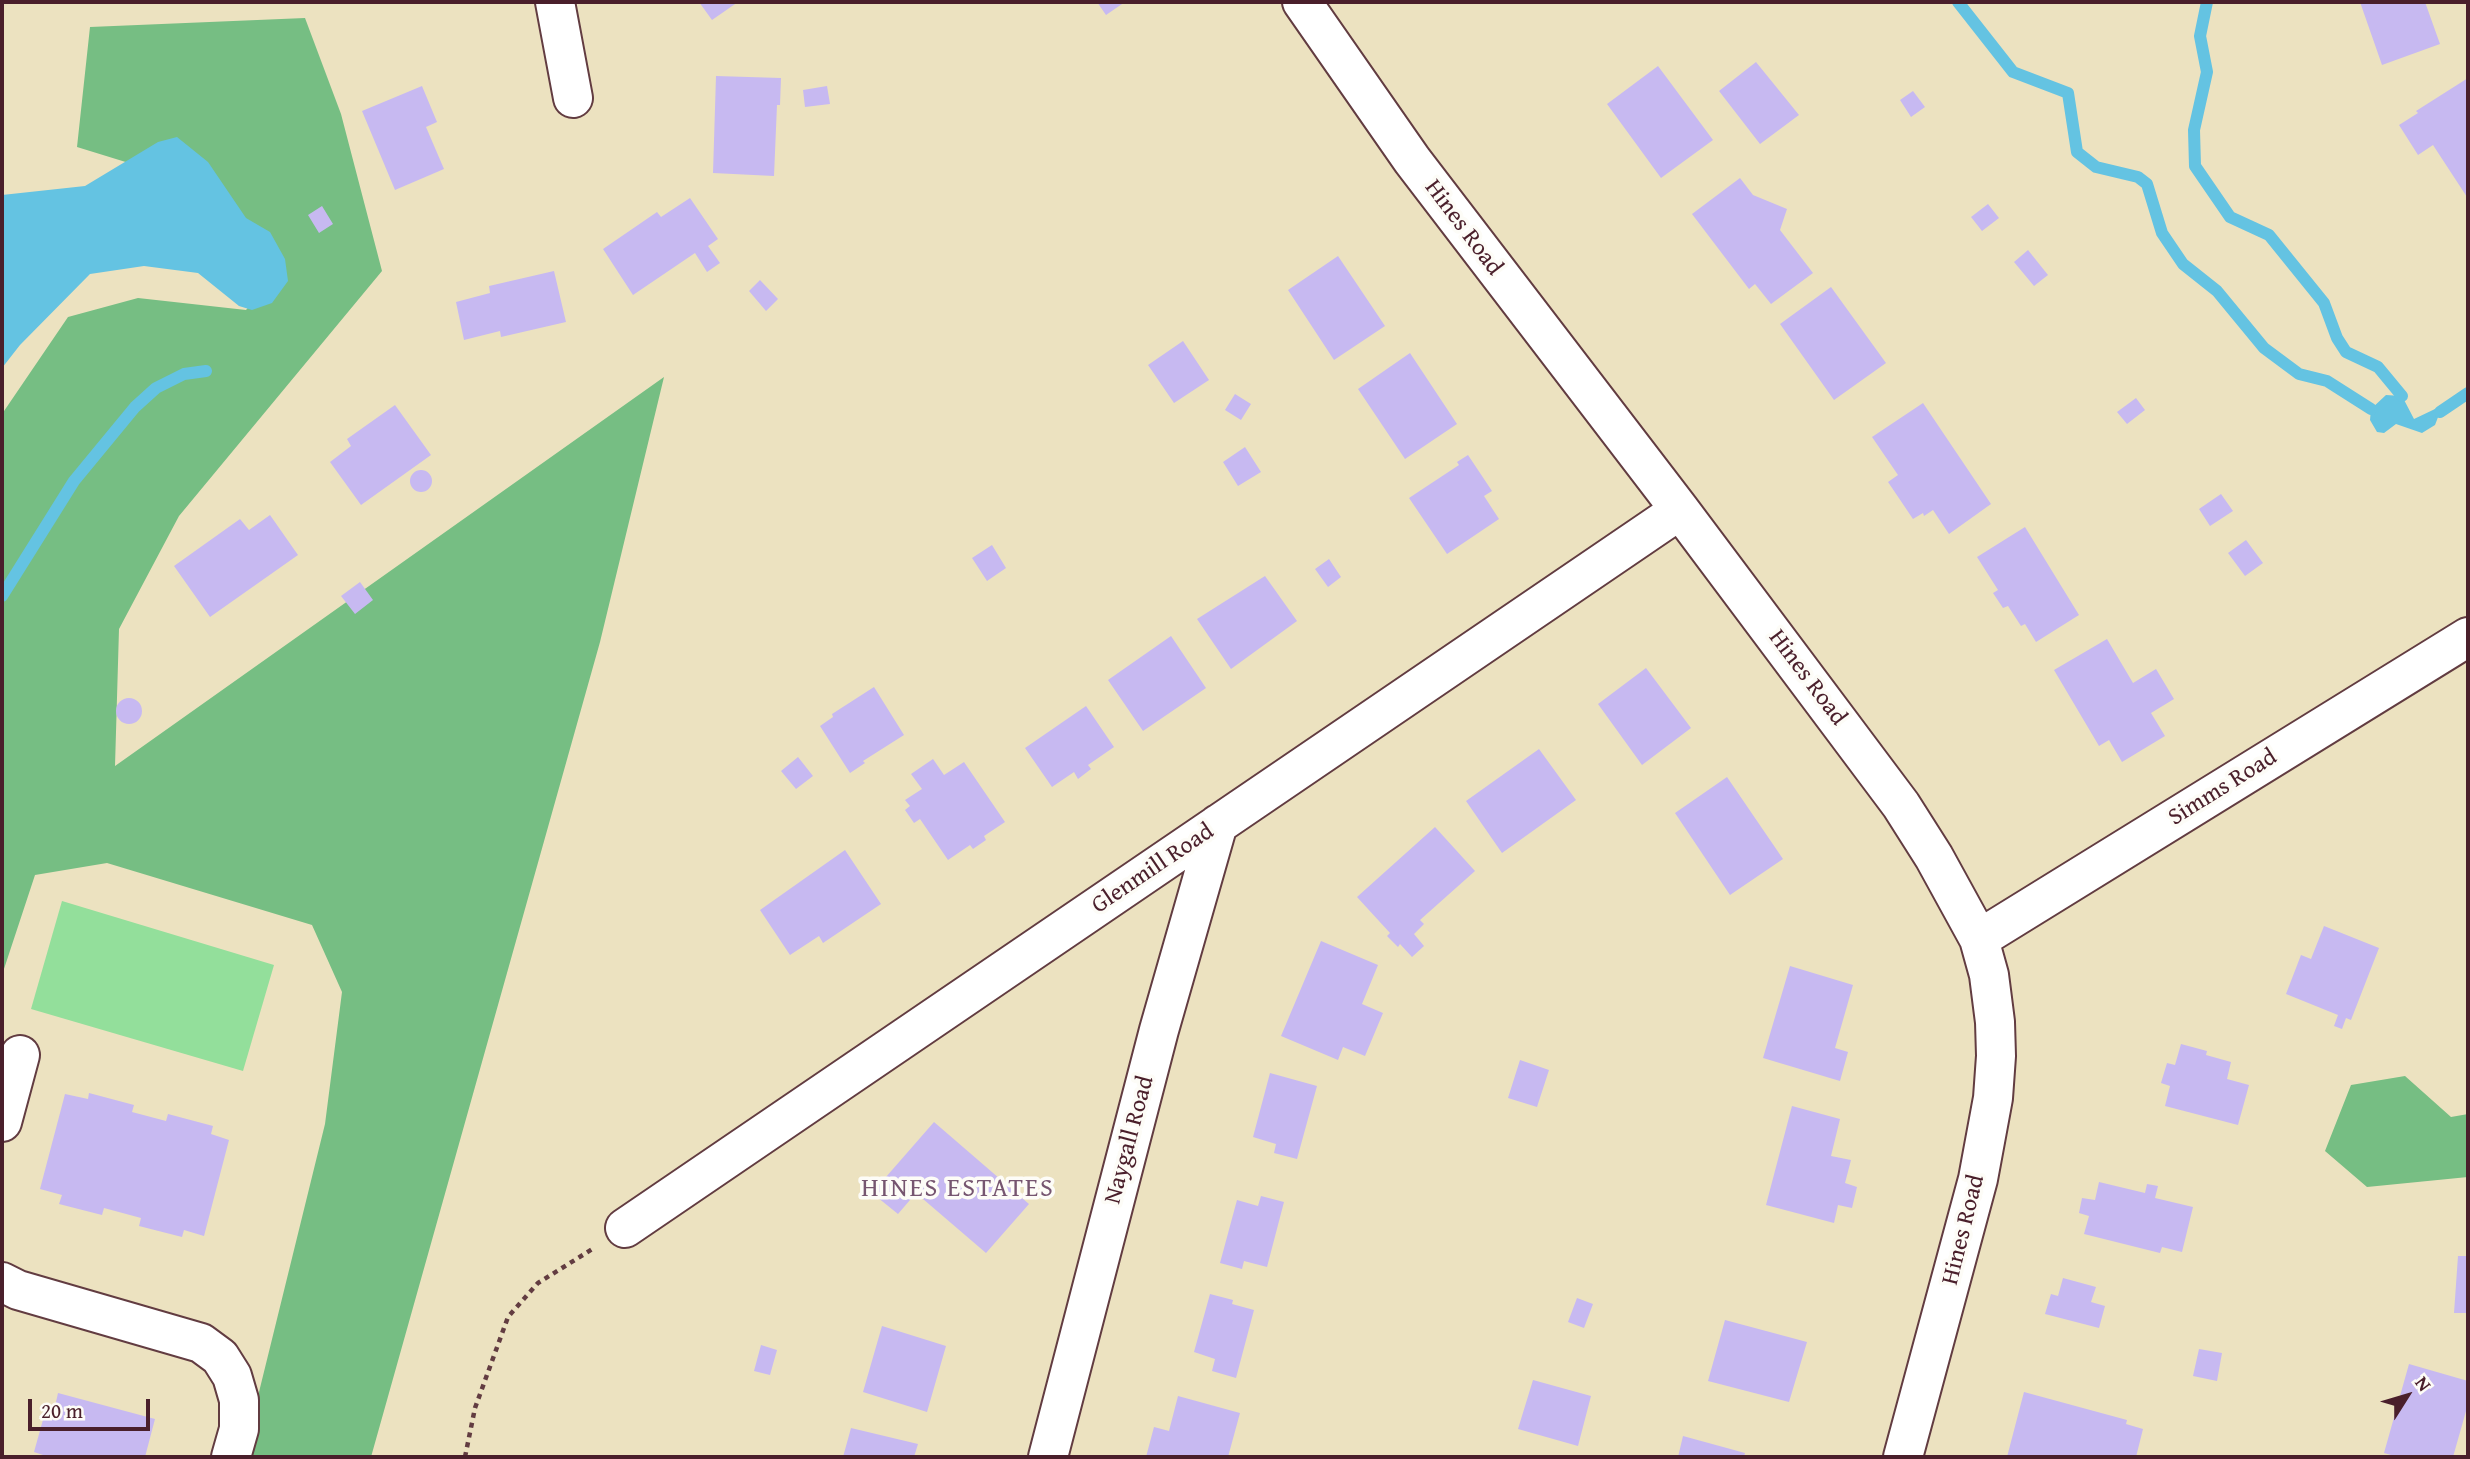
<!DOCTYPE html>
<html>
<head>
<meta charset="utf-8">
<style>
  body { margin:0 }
  #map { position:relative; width:2470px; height:1459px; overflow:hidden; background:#ece2c0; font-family:"Gentium Book Plus",serif }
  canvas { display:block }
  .frame { position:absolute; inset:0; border:4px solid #4a1f2b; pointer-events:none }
  .north { position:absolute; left:2372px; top:1361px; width:70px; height:70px; -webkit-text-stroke:5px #fdfcf7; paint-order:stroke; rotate:53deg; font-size:19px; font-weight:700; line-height:28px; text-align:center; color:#4a1f2b }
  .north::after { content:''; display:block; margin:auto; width:24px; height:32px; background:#4a1f2b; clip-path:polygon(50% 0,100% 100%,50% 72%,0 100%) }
  .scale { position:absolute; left:28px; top:1399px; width:122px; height:32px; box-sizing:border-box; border:4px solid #4a1f2b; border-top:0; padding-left:9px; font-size:21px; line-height:24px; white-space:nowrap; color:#4a1f2b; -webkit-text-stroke:5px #fdfcf7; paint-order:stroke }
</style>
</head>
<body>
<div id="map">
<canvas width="2470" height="1459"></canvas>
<div class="frame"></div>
<div class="north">N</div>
<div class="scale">20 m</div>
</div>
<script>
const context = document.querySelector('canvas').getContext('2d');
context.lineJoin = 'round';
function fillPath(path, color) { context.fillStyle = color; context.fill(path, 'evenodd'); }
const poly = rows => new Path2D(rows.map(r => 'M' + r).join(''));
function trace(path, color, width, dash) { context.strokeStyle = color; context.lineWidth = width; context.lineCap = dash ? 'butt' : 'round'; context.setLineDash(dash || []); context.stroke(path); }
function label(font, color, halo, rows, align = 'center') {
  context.font = font + ' "Gentium Book Plus",serif'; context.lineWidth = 7; context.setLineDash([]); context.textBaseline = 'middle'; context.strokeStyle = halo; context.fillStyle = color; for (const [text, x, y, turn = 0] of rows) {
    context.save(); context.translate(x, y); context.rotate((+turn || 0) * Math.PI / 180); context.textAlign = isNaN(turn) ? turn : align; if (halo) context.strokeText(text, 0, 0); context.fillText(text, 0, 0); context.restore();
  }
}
fillPath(poly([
  [62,901,274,965,243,1071,31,1009]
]), '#93df9b');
fillPath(poly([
  [305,18,341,114,382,271,179,516,119,629,115,766,664,377,600,642,371,1457,243,1457,325,1124,342,992,312,925,107,863,35,875,2,975,2,414,68,317,138,298,246,310,282,268,197,184,77,147,90,27],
  [2405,1076,2451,1117,2468,1114,2468,1177,2367,1187,2325,1151,2351,1085]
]), '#76be83');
fillPath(poly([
  [177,137,208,162,246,218,270,232,285,259,288,281,272,303,252,310,239,306,198,273,144,266,90,274,20,345,2,368,2,195,85,186,158,142],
  [2386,395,2402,396,2414,419,2435,409,2440,412,2435,425,2422,433,2396,424,2384,433,2377,432,2370,420,2371,409]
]), '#64c3e2');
trace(poly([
  [1958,2,2013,72,2068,93,2077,152,2096,167,2138,177,2147,184,2162,233,2183,264,2217,291,2264,348,2299,374,2327,381,2371,409],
  [2207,2,2200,36,2207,72,2194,130,2195,166,2230,217,2269,235,2324,303,2337,338,2346,352,2378,367,2402,396],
  [2440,412,2468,393],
  [2,596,74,481,135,407,156,388,184,374,206,371]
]), '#64c3e2', 12);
fillPath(poly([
  [699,2,738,2,712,20],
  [1097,2,1125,2,1106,15],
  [2360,2,2425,2,2440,44,2382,65],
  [1756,62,1799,115,1760,144,1719,91],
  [1658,66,1713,140,1661,178,1607,104],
  [716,76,781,78,780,105,777,105,774,176,713,173],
  [2468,78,2468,196,2467,197,2433,145,2418,155,2399,125,2418,113,2416,111],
  [422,86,437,122,426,127,444,169,395,190,362,111],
  [827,86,830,104,805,107,803,90],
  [1913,91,1925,107,1911,117,1900,100],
  [1740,178,1753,195,1787,209,1780,230,1813,273,1771,304,1755,284,1749,289,1692,214],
  [690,198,718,239,708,246,720,263,707,272,695,253,633,295,603,249,657,212,661,217],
  [1988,204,1999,218,1982,231,1971,217],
  [322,206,333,224,319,233,308,215],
  [2028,250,2048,275,2034,286,2014,262],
  [1338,256,1385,326,1334,360,1288,290],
  [554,271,566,322,501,337,500,331,464,340,456,302,490,293,489,286],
  [760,280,778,299,766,311,749,291],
  [1831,287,1886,363,1834,400,1780,324],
  [1183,341,1209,380,1174,403,1148,365],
  [1410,353,1457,424,1405,459,1358,389],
  [1235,394,1251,404,1241,420,1225,410],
  [2136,398,2145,410,2127,424,2117,412],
  [1923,403,1991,504,1949,534,1933,510,1924,516,1923,513,1913,519,1888,482,1898,475,1872,437],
  [395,405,431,455,361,505,330,462,351,446,347,439],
  [1245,447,1261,472,1238,486,1223,462],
  [1468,455,1492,491,1484,496,1499,519,1447,554,1409,498,1459,465,1457,462],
  '410 481a11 11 0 1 1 22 0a11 11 0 1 1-22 0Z',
  [2221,494,2233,511,2210,526,2199,509],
  [270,515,298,555,210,617,174,566,240,519,249,530],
  [2025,527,2079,615,2036,642,2025,624,2021,626,2008,606,2003,608,1993,593,1998,590,1977,557],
  [2246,540,2263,563,2245,576,2228,553],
  [992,545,1006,568,987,581,972,558],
  [1329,559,1341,577,1328,587,1315,569],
  [1265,576,1297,621,1231,669,1197,619],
  [360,582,373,600,355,614,341,596],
  [1171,636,1206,688,1143,731,1108,680],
  [2107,639,2133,683,2156,669,2174,699,2151,713,2165,736,2122,762,2109,740,2099,746,2054,670],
  [1646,668,1691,728,1642,765,1598,704],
  [874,687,904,735,863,761,865,763,850,773,820,726,833,717,832,714],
  '116 711a13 13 0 1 1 26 0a13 13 0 1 1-26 0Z',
  [1086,706,1114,747,1088,765,1091,769,1078,779,1074,772,1052,787,1025,748],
  [1539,749,1576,800,1502,853,1466,801],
  [798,757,813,776,796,789,781,771],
  [933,759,944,775,964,762,1005,822,984,836,986,840,973,849,970,845,948,860,920,819,914,823,905,810,910,806,905,800,922,789,911,774],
  [1727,777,1783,859,1730,895,1675,813],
  [1435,827,1475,871,1420,920,1424,924,1414,934,1424,946,1412,957,1400,944,1398,947,1387,936,1390,933,1357,897],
  [845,850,881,904,823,943,819,936,790,955,760,910],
  [2324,926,2379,948,2351,1020,2346,1018,2342,1029,2334,1026,2338,1015,2286,994,2301,955,2311,959],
  [1321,941,1378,965,1362,1004,1383,1013,1365,1056,1343,1047,1338,1060,1281,1036],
  [1790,966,1853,985,1835,1048,1848,1052,1840,1081,1763,1058],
  [2181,1044,2207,1051,2206,1055,2231,1062,2227,1079,2249,1085,2238,1125,2165,1106,2170,1086,2161,1083,2167,1063,2175,1065],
  [1520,1060,1549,1070,1537,1107,1508,1098],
  [1270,1073,1317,1086,1297,1159,1274,1153,1276,1144,1253,1137],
  [89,1093,134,1105,132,1112,166,1121,168,1114,213,1126,211,1134,229,1140,204,1236,184,1230,182,1237,139,1226,141,1218,104,1208,102,1215,59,1204,62,1195,40,1189,65,1094,88,1099],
  [1792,1106,1840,1119,1831,1156,1851,1160,1845,1183,1857,1187,1852,1208,1838,1205,1834,1223,1766,1205],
  [934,1122,1029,1204,986,1253,916,1193,898,1214,872,1193],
  [2099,1182,2145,1193,2147,1184,2158,1186,2155,1198,2193,1207,2182,1252,2162,1247,2160,1253,2084,1234,2089,1216,2079,1213,2082,1198,2095,1200],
  [1261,1196,1284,1202,1267,1267,1244,1261,1242,1269,1220,1263,1237,1200,1258,1206],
  [2458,1256,2468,1256,2468,1313,2454,1313],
  [2063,1278,2096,1287,2091,1302,2105,1306,2099,1328,2045,1314,2051,1294,2058,1296],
  [1210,1294,1233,1300,1232,1304,1254,1310,1236,1378,1212,1371,1215,1359,1194,1352],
  [1577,1298,1593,1304,1584,1328,1568,1322],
  [1725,1320,1807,1342,1789,1402,1708,1381],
  [882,1326,946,1346,927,1412,863,1392],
  [761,1345,777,1350,770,1375,754,1371],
  [2199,1349,2222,1353,2217,1381,2193,1376],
  [2409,1364,2468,1381,2468,1404,2453,1457,2398,1457,2384,1453],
  [1533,1380,1591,1396,1578,1446,1518,1429],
  [2024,1392,2127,1420,2126,1424,2143,1429,2136,1457,2007,1457],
  [58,1393,155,1419,145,1457,42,1457,43,1455,34,1452,46,1409,54,1411],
  [1178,1396,1240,1413,1228,1457,1146,1457,1154,1427,1169,1431],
  [851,1428,918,1444,914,1457,843,1457],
  [1683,1436,1745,1453,1744,1457,1678,1457]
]), '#c7b9f1');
const street = poly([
  [555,2,573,98],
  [1302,2,1412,160,1680,510,1901,805,1934,857,1979,939,1989,975,1995,1022,1996,1056,1993,1098,1978,1179,1903,1457],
  [1979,939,2468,637],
  [2,1122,20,1055],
  [625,1228,1680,510],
  [2,1282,18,1290,201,1343,220,1357,232,1376,239,1400,239,1429,231,1457],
  [1048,1457,1159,1030,1218,824]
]);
trace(street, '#623c41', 42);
trace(poly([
  [465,1457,475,1408,508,1317,538,1283,594,1248]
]), '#623c41', 4.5, [5, 5]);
trace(street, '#fff', 38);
label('24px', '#4a1f2b', '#fdfcf7', [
  ["Hines Road",1463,228,53],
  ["Hines Road",1807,678,53],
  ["Simms Road",2223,788,-32],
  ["Glenmill Road",1153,869,-34],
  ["Naygall Road",1130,1140,-75],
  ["Hines Road",1964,1230,-76]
]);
context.letterSpacing = '2px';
label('26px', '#765570', '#fdfcf7', [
  ["HINES ESTATES",958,1189]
]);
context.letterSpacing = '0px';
</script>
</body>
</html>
